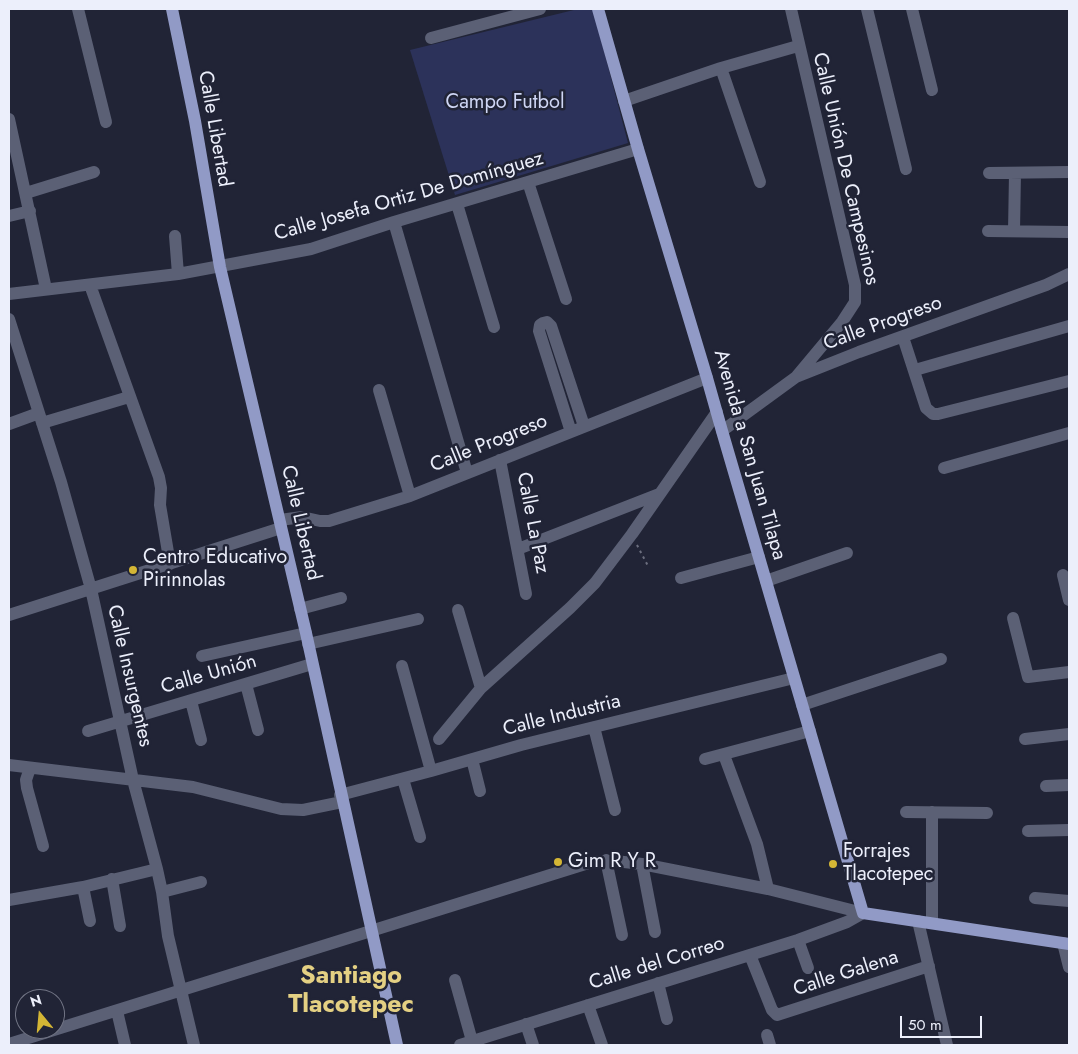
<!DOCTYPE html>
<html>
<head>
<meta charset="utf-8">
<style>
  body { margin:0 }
  #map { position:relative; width:1078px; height:1054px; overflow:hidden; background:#212436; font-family:Jost,sans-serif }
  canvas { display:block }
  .frame { position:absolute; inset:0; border:10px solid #eceffb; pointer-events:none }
  .north { position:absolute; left:15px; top:989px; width:50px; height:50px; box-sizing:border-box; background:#212436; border:1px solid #727585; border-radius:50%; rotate:343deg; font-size:14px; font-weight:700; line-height:20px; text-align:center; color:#eceffb }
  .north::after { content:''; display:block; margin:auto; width:18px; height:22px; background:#d4b635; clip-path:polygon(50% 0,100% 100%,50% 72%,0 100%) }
  .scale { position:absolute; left:900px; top:1016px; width:82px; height:22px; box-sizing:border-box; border:2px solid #eceffb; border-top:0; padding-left:6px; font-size:15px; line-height:18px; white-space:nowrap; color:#eceffb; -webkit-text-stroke:4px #212436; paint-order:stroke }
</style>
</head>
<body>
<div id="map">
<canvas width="1078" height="1054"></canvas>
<div class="frame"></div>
<div class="north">N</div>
<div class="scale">50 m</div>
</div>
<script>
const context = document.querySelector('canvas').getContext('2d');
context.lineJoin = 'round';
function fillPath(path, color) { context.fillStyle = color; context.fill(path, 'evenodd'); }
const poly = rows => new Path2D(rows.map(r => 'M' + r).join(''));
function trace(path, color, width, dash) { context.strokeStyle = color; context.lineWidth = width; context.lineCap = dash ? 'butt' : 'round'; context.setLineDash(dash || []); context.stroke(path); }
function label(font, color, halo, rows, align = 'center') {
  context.font = font + ' Jost,sans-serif'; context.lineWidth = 5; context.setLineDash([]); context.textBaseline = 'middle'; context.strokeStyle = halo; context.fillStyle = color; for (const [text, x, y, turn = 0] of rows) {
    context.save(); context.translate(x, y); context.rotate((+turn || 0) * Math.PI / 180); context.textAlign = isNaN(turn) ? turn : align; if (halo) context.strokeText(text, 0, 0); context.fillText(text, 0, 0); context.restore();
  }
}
fillPath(poly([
  [578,9,593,9,628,143,455,195,410,50]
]), '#2c325a');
trace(poly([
  [637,545,648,566]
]), '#6c6f7f', 2, [2.5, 4]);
trace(poly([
  [78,9,106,122],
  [791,9,855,285,855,302,842,322,796,377],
  [867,9,906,169],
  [912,9,932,90],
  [431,38,540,9],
  [721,68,760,182],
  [624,101,721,68,798,46],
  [9,119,46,289],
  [989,173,1069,172],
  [528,182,566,299],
  [26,193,94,172],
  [457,204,494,327],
  [9,216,30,211],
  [394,222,467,473],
  [988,231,1069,232],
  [1014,231,1015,173],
  [175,236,178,274],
  [90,285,159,477,161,488,160,505,170,564],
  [9,294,178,274,311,249,394,222,638,149],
  [9,319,61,482,91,589,133,780,157,869,162,892,168,936,194,1045],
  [903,337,926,408,933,414,938,414,1069,381],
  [915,370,1069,326],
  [379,390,410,496],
  [42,423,129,397],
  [9,424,39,413],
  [722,431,796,377,859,352,1046,285,1069,274],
  [571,432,539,331,540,325,543,323,547,322,551,326,584,426],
  [500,460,526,594],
  [944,468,1069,433],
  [280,520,302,517,320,521,329,521,410,496,707,378],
  [518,549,659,494],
  [1063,575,1069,600],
  [681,578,759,557],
  [766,581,847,553],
  [300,609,341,598],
  [458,610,481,688],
  [9,615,281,528],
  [1013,618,1028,677,1069,672],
  [308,644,418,619],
  [202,656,306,633],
  [402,666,431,771],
  [246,684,258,730],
  [191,701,201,740],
  [802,705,941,659],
  [594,727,615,810],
  [88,731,312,664],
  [439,739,481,688,570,608,595,583,632,534,717,412],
  [1025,739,1069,734],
  [724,755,757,844,768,889],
  [472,759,480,791],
  [705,759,810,731],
  [9,765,193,787,281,809,303,810,342,802],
  [30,768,26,780,27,788,43,846],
  [403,779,420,837],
  [1046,786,1069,785],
  [340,795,431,771,521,745,794,678],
  [906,812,987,813],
  [1028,831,1069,830],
  [606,860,622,935],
  [642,864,655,932],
  [112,879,120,926],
  [83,887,90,921],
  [162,892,201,882],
  [1035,898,1069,901],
  [9,900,83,887,157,869],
  [918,921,947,1045],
  [932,923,932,812],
  [798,940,808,968],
  [1063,943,1069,967],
  [750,955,772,1010,777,1015,929,966],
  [455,980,472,1041],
  [658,983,667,1019],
  [588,1005,602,1045],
  [117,1011,125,1045],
  [526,1024,533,1045],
  [767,1035,770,1045],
  [9,1044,595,861,615,861,642,864,768,889,863,913],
  [460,1045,798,940,847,922,863,913]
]), '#5b6075', 12);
trace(poly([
  [172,9,195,121,220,267,306,633,397,1045],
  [598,9,638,149,707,378,722,431,863,913,1069,944]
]), '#919ac6', 12);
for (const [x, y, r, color] of [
  [133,570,5,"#d4b635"],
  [558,862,5,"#d4b635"],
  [833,864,5,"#d4b635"]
]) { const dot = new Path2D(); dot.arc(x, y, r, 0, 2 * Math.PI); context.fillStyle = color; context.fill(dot); trace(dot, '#212436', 2); }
label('20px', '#cfd6f4', '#212436', [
  ["Campo Futbol",505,103]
]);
label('20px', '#eceffb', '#212436', [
  ["Calle Libertad",214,129,80],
  ["Calle Unión De Campesinos",845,169,77],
  ["Calle Josefa Ortiz De Domínguez",409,197,-16],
  ["Calle Progreso",883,324,-20],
  ["Calle Progreso",489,444,-22],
  ["Avenida a San Juan Tilapa",749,455,74],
  ["Calle Libertad",300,523,77],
  ["Calle La Paz",532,523,79],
  ["Calle Unión",209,675,-16],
  ["Calle Insurgentes",129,676,77],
  ["Calle Industria",562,716,-14],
  ["Calle del Correo",657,964,-17],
  ["Calle Galena",846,974,-18]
]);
label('20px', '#eceffb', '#212436', [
  ["Centro Educativo",143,558],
  ["Pirinnolas",143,581],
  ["Forrajes",843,852],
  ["Tlacotepec",843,875],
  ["Gim R Y R",568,862]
], 'left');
label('bold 25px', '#e4d083', '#212436', [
  ["Santiago",351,977],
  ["Tlacotepec",351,1006]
]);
</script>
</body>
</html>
